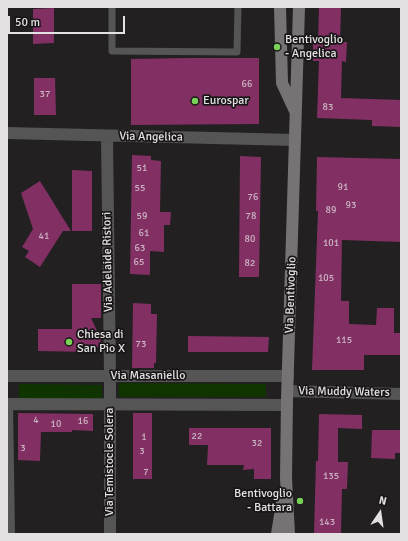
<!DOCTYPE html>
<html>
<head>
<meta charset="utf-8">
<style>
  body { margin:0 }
  #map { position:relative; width:408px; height:541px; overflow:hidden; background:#222021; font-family:Signika,sans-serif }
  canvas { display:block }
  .frame { position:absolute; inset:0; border:8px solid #e3e1e2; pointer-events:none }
  .north { position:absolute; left:360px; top:493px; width:40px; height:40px; -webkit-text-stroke:3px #191618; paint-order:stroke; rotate:13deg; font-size:11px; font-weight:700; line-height:16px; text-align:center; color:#e3e1e2 }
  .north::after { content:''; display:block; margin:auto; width:14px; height:18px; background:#e3e1e2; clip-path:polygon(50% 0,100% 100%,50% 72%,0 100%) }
  .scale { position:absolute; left:8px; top:16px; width:117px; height:18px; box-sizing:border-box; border:2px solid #e3e1e2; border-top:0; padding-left:5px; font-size:12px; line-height:14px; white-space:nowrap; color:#e3e1e2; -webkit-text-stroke:3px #191618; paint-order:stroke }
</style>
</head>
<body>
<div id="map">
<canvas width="408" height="541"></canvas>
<div class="frame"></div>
<div class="north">N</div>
<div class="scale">50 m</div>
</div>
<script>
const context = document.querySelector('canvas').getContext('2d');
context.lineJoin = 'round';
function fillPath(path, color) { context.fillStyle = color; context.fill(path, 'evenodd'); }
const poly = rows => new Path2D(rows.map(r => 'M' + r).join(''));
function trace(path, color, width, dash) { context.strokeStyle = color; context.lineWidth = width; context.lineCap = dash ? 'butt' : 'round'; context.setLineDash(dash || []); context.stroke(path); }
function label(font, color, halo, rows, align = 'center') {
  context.font = font + ' Signika,sans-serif'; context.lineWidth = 3.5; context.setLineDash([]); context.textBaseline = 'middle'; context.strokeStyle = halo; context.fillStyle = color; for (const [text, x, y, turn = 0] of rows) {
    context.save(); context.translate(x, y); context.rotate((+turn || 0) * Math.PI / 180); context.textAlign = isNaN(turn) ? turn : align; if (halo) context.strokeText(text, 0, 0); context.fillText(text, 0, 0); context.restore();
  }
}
fillPath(poly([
  [119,383,266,384,266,397,119,397],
  [19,384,102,385,102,398,19,398]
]), '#0f3400');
fillPath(poly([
  [319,7,341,7,340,42,347,42,346,62,342,61,341,98,401,100,401,127,372,126,372,120,317,118,319,61,313,61,313,41,318,41],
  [54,8,54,43,33,44,33,9],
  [187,58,259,58,259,124,131,125,131,59],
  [34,78,55,78,56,115,34,115],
  [132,155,151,156,151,160,161,161,160,212,171,212,170,225,164,225,164,252,150,251,150,275,130,274],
  [240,156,261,157,259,277,239,277],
  [317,157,401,159,401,242,342,240,341,301,349,301,349,324,376,325,377,308,394,308,394,333,401,333,401,355,364,355,364,370,312,370,318,211,316,211],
  [72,170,92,171,92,231,72,231],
  [40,181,71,231,63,231,40,267,25,257,29,251,22,247,33,229,21,193],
  [72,284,101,284,101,318,91,318,100,337,101,340,99,346,95,350,89,352,38,351,38,329,72,329],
  [133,303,151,304,151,314,157,314,156,363,154,363,154,368,132,368],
  [188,336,269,337,268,352,188,352],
  [18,413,93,414,93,431,72,430,72,432,41,432,40,461,18,460],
  [133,413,152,413,152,479,133,479],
  [319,414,362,415,362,429,338,428,338,462,348,462,347,489,342,489,341,534,314,534,316,461,318,461],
  [189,428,271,428,271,479,254,479,254,469,243,470,244,465,207,465,208,445,189,445],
  [372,430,401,430,401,453,395,453,395,459,371,458]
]), '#822f63');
trace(poly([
  [112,7,112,51,237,52,238,7]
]), '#565556', 7);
trace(poly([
  [7,133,295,140],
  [107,136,110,376,110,534],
  [7,376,288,376],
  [288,391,401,394],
  [7,404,287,405],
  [7,404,9,534]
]), '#565556', 12);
trace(poly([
  [280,7,282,83,295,111],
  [277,534,282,503],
  [289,534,286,478,287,399,299,7]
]), '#757374', 12);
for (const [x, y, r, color] of [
  [277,47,4,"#7ad157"],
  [195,101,4,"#7ad157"],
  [69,342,4,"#7ad157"],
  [300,501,4,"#7ad157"]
]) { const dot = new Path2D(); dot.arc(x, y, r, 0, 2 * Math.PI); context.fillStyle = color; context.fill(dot); trace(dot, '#191618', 1.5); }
label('10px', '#cbb4c2', null, [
  ["66",247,84],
  ["37",45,94],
  ["83",328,107],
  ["51",142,168],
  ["91",343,187],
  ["55",140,188],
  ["76",253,197],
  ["93",351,205],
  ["89",331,210],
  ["59",142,216],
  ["78",251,216],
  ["61",144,233],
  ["41",44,236],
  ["80",250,239],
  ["101",331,243],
  ["63",140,248],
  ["65",139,262],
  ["82",250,263],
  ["105",326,278],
  ["115",344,340],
  ["73",141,344],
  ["4",36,420],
  ["16",83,421],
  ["10",56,424],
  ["22",197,436],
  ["1",144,437],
  ["32",257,443],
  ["3",23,448],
  ["3",142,451],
  ["7",146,472],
  ["135",331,476],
  ["143",327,522]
]);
label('12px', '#e3e1e2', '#191618', [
  ["Bentivoglio",285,40],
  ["- Angelica",285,54],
  ["Eurospar",203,101],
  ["Chiesa di",77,335],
  ["San Pio X",77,349],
  ["Bentivoglio",292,494,"right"],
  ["- Battara",292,508,"right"]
], 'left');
label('12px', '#e3e1e2', '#191618', [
  ["Via Angelica",151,137,1],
  ["Via Adelaide Ristori",108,262,-91],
  ["Via Bentivoglio",291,295,-88],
  ["Via Masaniello",148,376],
  ["Via Muddy Waters",344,392,1],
  ["Via Temistocle Solera",110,462,-90]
]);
</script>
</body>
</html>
